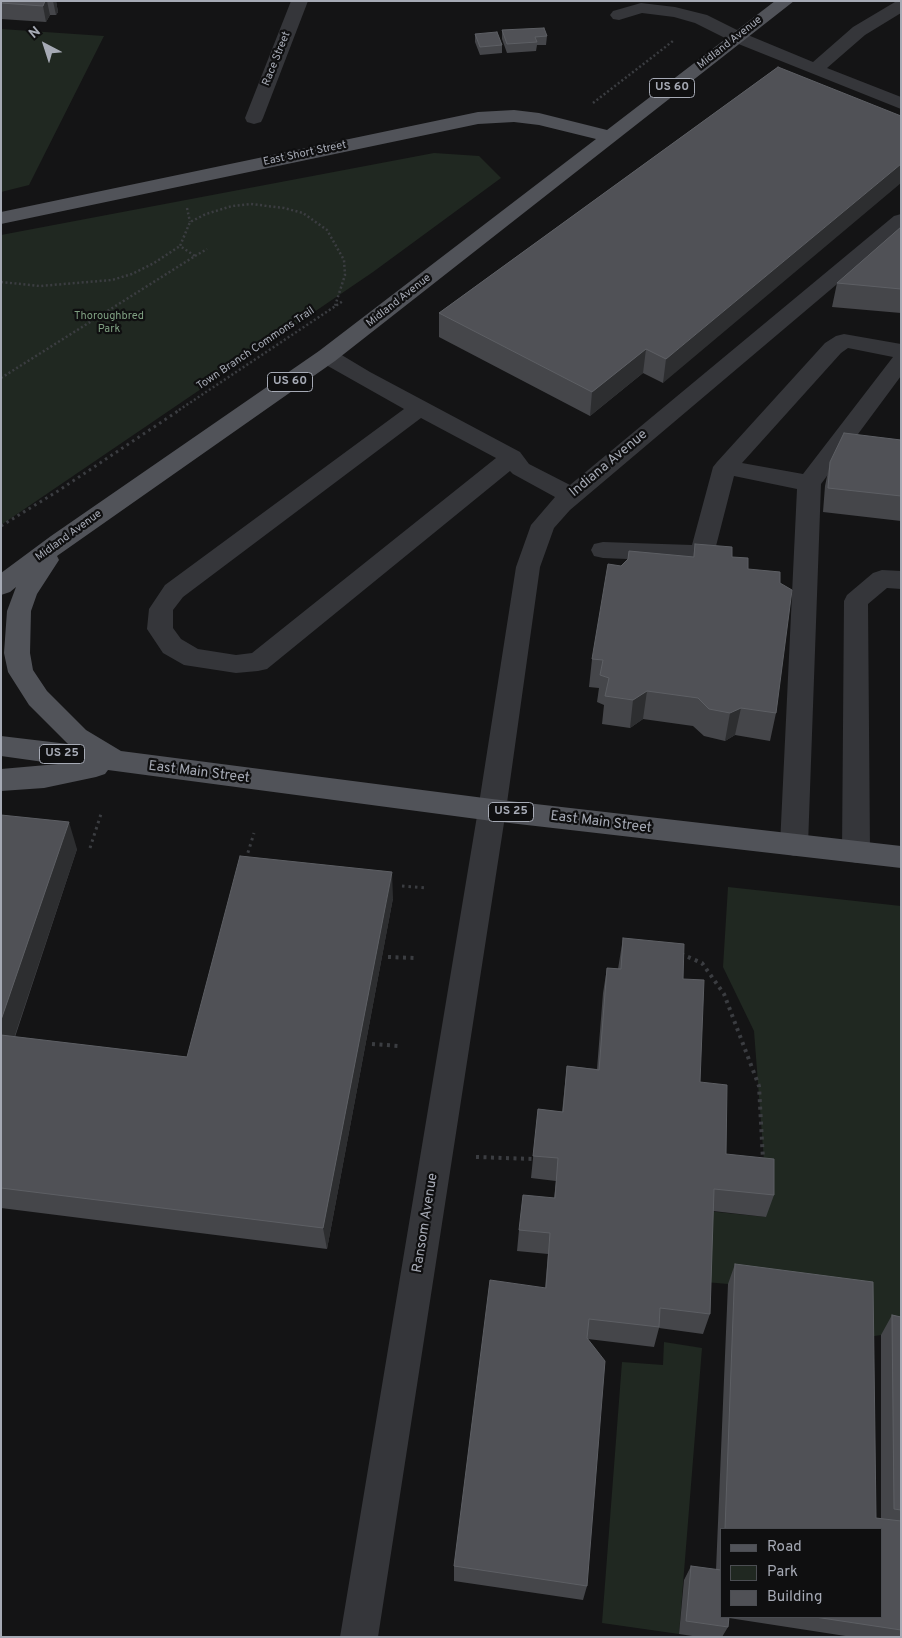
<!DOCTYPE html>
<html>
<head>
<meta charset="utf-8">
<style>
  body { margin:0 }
  #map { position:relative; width:902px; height:1638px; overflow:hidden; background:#141415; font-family:Overpass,sans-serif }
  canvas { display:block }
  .frame { position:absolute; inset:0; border:2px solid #a6aab5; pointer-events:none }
  .legend { position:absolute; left:720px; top:1528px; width:162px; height:90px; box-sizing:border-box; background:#0f0f10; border:1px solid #4b4d52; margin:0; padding:6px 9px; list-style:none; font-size:15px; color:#a6aab5 }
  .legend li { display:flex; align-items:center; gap:10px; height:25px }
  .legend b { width:25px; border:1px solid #4b4d52 }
  .north { position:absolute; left:20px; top:20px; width:50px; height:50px; -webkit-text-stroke:4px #0f0f10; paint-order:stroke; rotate:320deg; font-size:14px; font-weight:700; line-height:20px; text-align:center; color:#a6aab5 }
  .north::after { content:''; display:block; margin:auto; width:18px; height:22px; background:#a6aab5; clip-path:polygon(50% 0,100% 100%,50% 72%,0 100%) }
</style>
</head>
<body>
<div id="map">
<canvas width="902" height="1638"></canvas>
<div class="frame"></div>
<ul class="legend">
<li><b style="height:6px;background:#515359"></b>Road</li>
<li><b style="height:14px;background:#202821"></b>Park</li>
<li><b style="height:14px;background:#505156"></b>Building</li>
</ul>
<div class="north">N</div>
</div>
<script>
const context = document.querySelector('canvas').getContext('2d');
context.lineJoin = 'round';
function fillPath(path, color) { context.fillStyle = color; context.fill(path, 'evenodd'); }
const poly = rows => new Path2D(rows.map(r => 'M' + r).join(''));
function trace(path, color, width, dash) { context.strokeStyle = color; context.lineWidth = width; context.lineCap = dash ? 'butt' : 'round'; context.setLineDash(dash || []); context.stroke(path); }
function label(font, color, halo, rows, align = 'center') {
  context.font = font + ' Overpass,sans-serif'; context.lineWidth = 4.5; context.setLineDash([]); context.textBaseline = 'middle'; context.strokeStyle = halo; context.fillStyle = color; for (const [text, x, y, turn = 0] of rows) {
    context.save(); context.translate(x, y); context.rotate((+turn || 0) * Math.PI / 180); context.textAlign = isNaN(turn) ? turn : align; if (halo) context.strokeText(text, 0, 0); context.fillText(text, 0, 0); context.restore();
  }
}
fillPath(poly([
  [1,29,104,36,29,185,1,192],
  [434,153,479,156,501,178,373,272,1,525,1,235],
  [728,887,901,906,901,1338,881,1335,862,1338,728,1284,705,1282,707,1211,766,1217,764,1161,754,1031,723,967],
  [664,1342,702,1348,679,1634,602,1623,622,1362,663,1365]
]), '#202821');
trace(poly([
  [593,103,673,41],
  [187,208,190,222],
  [195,256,207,249],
  [1,282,40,286,112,280,132,274,154,263,180,246],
  [1,378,195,256,180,246,190,222,206,214,232,206,251,204,284,208,303,213,327,230,344,260,345,275,335,306],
  [179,410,343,301]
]), '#3b3d41', 2.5, [2, 2.5]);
trace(poly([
  [1,526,58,491,181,409],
  [90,848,101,814],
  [246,859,254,833],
  [402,886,427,888]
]), '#3b3d41', 3, [2.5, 4]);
trace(poly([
  [681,954,702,963,724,994,759,1086,763,1160],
  [388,957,414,958],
  [372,1044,399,1046],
  [476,1157,533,1159]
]), '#3b3d41', 4, [3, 4.5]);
fillPath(poly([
  [291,1,308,1,263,118,261,122,254,124,247,122,245,118,291,1],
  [901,1,901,13,865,35,827,68,901,97,901,109,731,41,695,23,674,17,642,13,619,20,613,19,610,15,613,11,641,3,675,7,707,15,743,33,813,62,853,27,895,2,901,1],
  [901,214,901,230,570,510,554,528,540,567,506,810,378,1637,340,1637,478,810,516,567,531,525,555,497,513,474,510,471,267,669,258,671,236,673,184,665,163,653,147,629,149,609,165,585,404,409,319,361,316,356,319,351,327,349,335,351,370,372,520,452,529,464,570,485,894,216,901,214],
  [421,418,496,458,252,653,236,655,198,649,181,639,173,628,173,610,183,597,421,418],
  [844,334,901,344,901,376,821,484,808,845,804,853,794,856,784,853,780,845,797,489,734,476,715,550,735,561,738,567,735,573,726,576,698,562,603,558,594,556,591,550,594,544,603,542,692,545,713,467,717,462,825,343,836,336,844,334],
  [848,348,893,357,803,474,742,463,841,353,848,348],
  [882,570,901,571,901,589,887,588,868,604,870,852,866,860,856,863,846,860,842,852,844,601,847,595,873,573,882,570]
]), '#35363a');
fillPath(poly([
  [775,1,794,1,335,361,57,556,59,560,37,594,31,611,30,653,33,670,47,691,86,730,121,751,492,799,901,846,901,868,492,821,108,770,105,774,96,777,44,788,1,791,1,769,58,764,1,756,1,736,68,744,29,705,8,672,4,653,7,611,16,587,10,592,1,595,1,573,51,536,319,351,596,139,539,125,514,122,478,124,1,224,1,212,478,112,514,110,539,113,607,130,775,1]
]), '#515359');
fillPath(poly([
  [1,1,56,1,58,12,56,15,50,15,46,22,1,19],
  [502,30,547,36,546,45,537,45,536,51,507,53,502,39],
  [475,34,502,45,502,53,480,55,475,42],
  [778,67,663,383,643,373,590,416,439,337,439,313],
  [901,227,901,313,832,307,837,283],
  [901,440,901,521,823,512,825,486,830,462],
  [695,544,732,557,748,569,776,713,770,741,735,735,725,741,704,736,693,726,643,719,630,728,602,724,604,705,597,702,599,688,589,687,592,659,621,566,693,557],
  [1,815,77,849,15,1037,187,1057,393,898,327,1249,1,1208],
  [623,938,683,979,700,1082,726,1154,774,1195,766,1217,713,1211,710,1314,703,1334,659,1328,654,1347,588,1339,587,1586,583,1600,454,1581,454,1566,545,1288,548,1254,517,1251,519,1230,554,1198,556,1181,531,1178,538,1109,562,1112,567,1066,597,1069,603,993,607,968,618,969],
  [735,1264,876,1518,881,1518,881,1335,892,1315,901,1317,901,1637,852,1637,729,1618,728,1627,722,1637,699,1637,679,1634,684,1580,691,1566,716,1570,728,1284],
  [721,1529,881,1529,881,1617,721,1617]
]), '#45464a');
fillPath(poly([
  [45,1,47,1,50,15,46,22,43,6],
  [53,1,56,1,58,12,56,15],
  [901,164,901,183,663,383,666,359],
  [646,349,643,373,590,416,592,392],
  [647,691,643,719,630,728,633,700],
  [741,708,735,735,725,741,730,713],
  [69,822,77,849,7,1059,1,1045,1,1020],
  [392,872,393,898,327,1249,323,1228]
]), '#2d2e30');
const building = poly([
  [1,1,45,1,43,6,1,3,1,1],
  [544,28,547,36,535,37,537,42,507,44,502,30,544,28],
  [497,32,502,45,480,47,475,34,497,32],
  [778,67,901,116,901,164,666,359,646,349,592,392,439,313,778,67],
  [901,227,901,289,837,283,901,227],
  [844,433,901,440,901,496,828,488,830,462,844,433],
  [695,544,732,547,732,557,748,558,748,569,780,572,780,583,792,590,776,713,741,708,730,713,709,709,698,698,647,691,633,700,605,696,609,678,600,675,603,660,592,659,608,564,621,566,628,559,629,551,694,557,695,544],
  [1,815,69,822,1,1020,1,815],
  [240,856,392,872,323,1228,1,1188,1,1035,187,1057,240,856],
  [623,938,684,944,683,979,704,980,700,1082,727,1085,726,1154,774,1159,774,1195,714,1189,710,1314,660,1308,659,1327,589,1319,587,1338,605,1361,587,1586,454,1566,490,1280,546,1288,550,1233,519,1230,523,1195,555,1198,558,1158,533,1156,538,1109,563,1112,567,1066,599,1070,607,968,621,969,623,938],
  [735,1264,873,1282,876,1518,901,1521,901,1630,815,1617,881,1617,881,1529,725,1529,735,1264],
  [892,1315,901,1317,901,1510,894,1509,892,1315],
  [691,1566,721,1570,721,1617,729,1617,728,1627,686,1621,691,1566]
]);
fillPath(building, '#505156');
trace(building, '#5d5f64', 1);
label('11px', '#a6aab5', '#0f0f10', [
  ["Midland Avenue",730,43,-38],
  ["Race Street",277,59,-68],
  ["East Short Street",305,154,-12],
  ["Midland Avenue",399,301,-38],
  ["Town Branch Commons Trail",256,349,-34],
  ["Midland Avenue",69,536,-36]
]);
label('11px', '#7e9f81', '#0f0f10', [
  ["Thoroughbred",109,317],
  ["Park",109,330]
]);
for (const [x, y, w] of [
  [672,88,45],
  [290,382,45],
  [62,754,45],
  [511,812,45]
]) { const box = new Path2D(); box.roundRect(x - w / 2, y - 9.5, w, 19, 4); context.fillStyle = '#0f0f10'; context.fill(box); trace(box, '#a6aab5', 1); }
label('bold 12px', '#a6aab5', null, [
  ["US 60",672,88],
  ["US 60",290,382],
  ["US 25",62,754],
  ["US 25",511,812]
]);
label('14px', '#a6aab5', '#0f0f10', [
  ["Indiana Avenue",609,464,-40],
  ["East Main Street",199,773,7],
  ["East Main Street",601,823,7],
  ["Ransom Avenue",426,1223,-81]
]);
</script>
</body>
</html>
